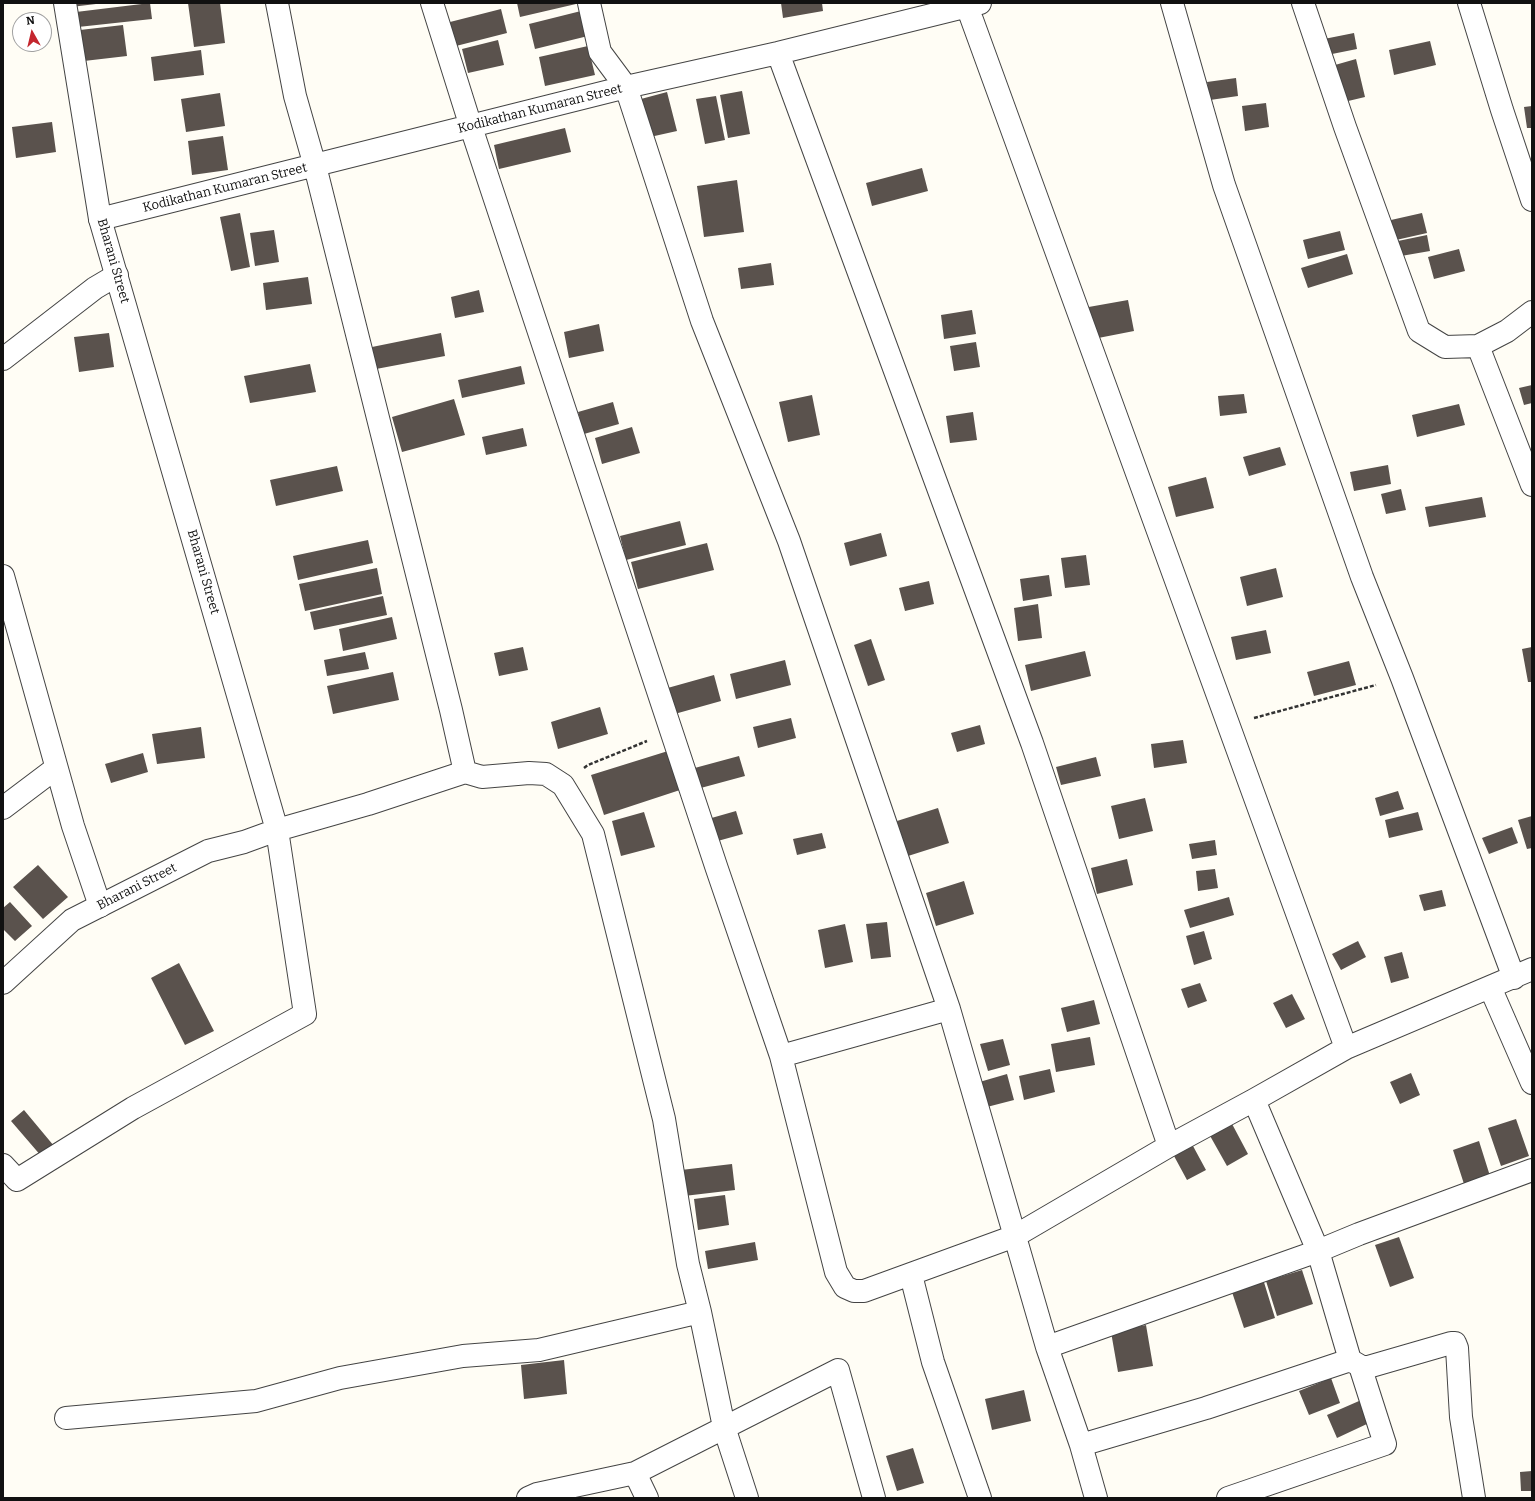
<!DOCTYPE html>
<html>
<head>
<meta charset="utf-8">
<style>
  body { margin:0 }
  #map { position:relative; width:1535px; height:1501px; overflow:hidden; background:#fffdf5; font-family:Bitter,serif }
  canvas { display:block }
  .frame { position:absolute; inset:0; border:4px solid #111; pointer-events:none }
  .north { position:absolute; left:12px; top:12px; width:40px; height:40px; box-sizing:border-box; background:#fff; border:1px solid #a0a0a0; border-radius:50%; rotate:352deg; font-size:11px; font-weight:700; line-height:16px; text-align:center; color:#111 }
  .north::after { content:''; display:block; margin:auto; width:14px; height:18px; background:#c4262e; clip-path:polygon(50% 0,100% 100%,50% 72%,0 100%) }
</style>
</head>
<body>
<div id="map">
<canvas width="1535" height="1501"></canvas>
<div class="frame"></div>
<div class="north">N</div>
</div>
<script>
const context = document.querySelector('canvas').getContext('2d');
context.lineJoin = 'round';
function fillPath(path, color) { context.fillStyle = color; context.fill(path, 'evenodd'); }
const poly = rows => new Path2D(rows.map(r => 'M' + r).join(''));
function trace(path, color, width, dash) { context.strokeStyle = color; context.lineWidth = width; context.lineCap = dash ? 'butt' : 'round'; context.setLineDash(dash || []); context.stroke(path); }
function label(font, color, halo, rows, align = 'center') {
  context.font = font + ' Bitter,serif'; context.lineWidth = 4; context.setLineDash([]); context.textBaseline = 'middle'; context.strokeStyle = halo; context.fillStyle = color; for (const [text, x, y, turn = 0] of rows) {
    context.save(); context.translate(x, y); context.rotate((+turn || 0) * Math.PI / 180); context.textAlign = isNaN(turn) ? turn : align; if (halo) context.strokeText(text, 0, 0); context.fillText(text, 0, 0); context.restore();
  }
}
fillPath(poly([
  [71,3,96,3,96,4,71,7],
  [150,3,152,19,78,27,76,12],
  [188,3,220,3,225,43,194,47],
  [517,3,575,3,576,4,520,17],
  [781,3,822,3,823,11,783,18],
  [501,9,507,33,456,46,450,22],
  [581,11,588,36,535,49,529,24],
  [123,25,127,56,84,61,80,30],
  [1354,33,1357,49,1327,55,1324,39],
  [498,40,504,65,468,73,462,49],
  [1430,41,1436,65,1394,75,1389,50],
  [588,46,595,75,545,86,539,57],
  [201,50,204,75,154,81,151,57],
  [1356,59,1365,97,1344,102,1335,65],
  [1236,78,1238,96,1210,100,1207,82],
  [742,91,750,134,728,138,720,95],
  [667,92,677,131,650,137,641,99],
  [220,93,225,126,186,132,181,99],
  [716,96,725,140,705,144,696,99],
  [1266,103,1269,127,1245,131,1242,106],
  [1532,106,1532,128,1527,128,1524,107],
  [52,122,56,152,16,158,12,127],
  [565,128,571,152,499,169,494,145],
  [223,136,228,170,192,175,188,141],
  [922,168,928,191,872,206,866,183],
  [737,180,744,232,704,237,697,186],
  [240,213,250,267,231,271,220,217],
  [1422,213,1427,233,1396,240,1391,220],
  [274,230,279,262,255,266,250,233],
  [1340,231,1345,250,1308,259,1303,240],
  [1427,235,1430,251,1401,256,1398,241],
  [1459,249,1465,271,1434,279,1428,257],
  [1347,254,1353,274,1308,288,1301,268],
  [771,263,774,285,741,289,738,268],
  [308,277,312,304,266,310,263,283],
  [479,290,484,312,455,318,451,297],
  [1128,300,1134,331,1088,340,1083,308],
  [972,310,976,334,944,339,941,315],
  [599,324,604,351,569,358,564,332],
  [109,333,114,367,79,372,74,337],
  [441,333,445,356,376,369,372,347],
  [976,342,980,367,954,371,950,346],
  [310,364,316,392,250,403,244,376],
  [521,366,525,384,462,398,458,380],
  [1532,385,1532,403,1524,405,1519,388],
  [1244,394,1247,413,1220,416,1218,396],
  [812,395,820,435,788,442,779,402],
  [454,399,465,435,402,452,392,417],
  [613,402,619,424,584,434,578,412],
  [1459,404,1465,425,1417,437,1412,415],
  [973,412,977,440,950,443,946,416],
  [632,427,640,453,602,464,595,438],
  [523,428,527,446,486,455,482,437],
  [1280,447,1286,465,1249,476,1243,457],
  [1388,465,1391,484,1354,491,1350,472],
  [337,466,343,491,276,506,270,480],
  [1206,477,1214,508,1176,517,1168,487],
  [1401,489,1406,510,1386,514,1381,494],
  [1482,497,1486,517,1429,527,1425,507],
  [680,521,686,545,626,560,620,536],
  [881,533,887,556,850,566,844,543],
  [368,540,373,563,298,580,293,556],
  [707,543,714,570,638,589,631,562],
  [1086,555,1090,585,1065,588,1061,558],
  [377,568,382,594,305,611,299,584],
  [1276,568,1283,597,1247,606,1240,577],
  [1049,575,1052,596,1023,601,1020,579],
  [929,581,934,604,905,611,899,588],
  [383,596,387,615,314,630,310,612],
  [1038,604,1042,638,1018,641,1014,608],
  [392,617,397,639,343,651,339,629],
  [1266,630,1271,653,1236,660,1231,637],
  [871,639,885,680,868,686,854,645],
  [523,647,528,670,499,676,494,653],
  [1532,647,1532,682,1528,682,1522,649],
  [1085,651,1091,676,1031,691,1025,665],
  [365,652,369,669,327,676,324,660],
  [785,660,791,685,736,699,730,674],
  [1349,661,1356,685,1314,696,1307,672],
  [393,672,399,700,333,714,327,686],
  [714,675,721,701,671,715,664,689],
  [600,707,608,734,558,749,551,722],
  [791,718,796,738,758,748,753,727],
  [980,725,985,744,957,752,951,733],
  [201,727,205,758,157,764,152,734],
  [1183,740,1187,763,1154,768,1151,744],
  [668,751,680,790,604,815,591,775],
  [143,753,148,772,111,783,105,764],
  [739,756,745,776,697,789,691,769],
  [1096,757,1101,776,1061,785,1056,767],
  [1398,791,1404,809,1380,816,1375,798],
  [1145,798,1153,831,1119,839,1111,806],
  [938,808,949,843,908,856,897,821],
  [736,811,743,834,714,842,708,819],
  [644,812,655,847,621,856,612,821],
  [1418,812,1423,830,1389,838,1385,820],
  [1532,816,1532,848,1527,849,1518,820],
  [1512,827,1518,843,1489,854,1482,838],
  [822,833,826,848,797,855,793,839],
  [1215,840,1217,855,1192,859,1189,844],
  [1127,859,1133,885,1097,894,1091,868],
  [38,865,68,897,43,919,13,887],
  [1215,869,1218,888,1198,891,1196,871],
  [964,881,974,914,936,926,926,893],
  [1442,890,1446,906,1424,911,1419,895],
  [1229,897,1234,915,1190,928,1184,910],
  [10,902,32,926,15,941,3,929,3,908],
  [887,922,891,957,871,959,866,924],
  [845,924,853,962,825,968,818,930],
  [1204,931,1212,959,1194,965,1186,936],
  [1358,941,1366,957,1341,970,1332,954],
  [1402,952,1409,978,1391,983,1384,957],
  [179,963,214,1031,185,1045,151,978],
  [1200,983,1207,1001,1188,1008,1181,989],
  [1292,994,1305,1019,1286,1028,1273,1003],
  [1094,1000,1100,1024,1067,1032,1061,1008],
  [1090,1037,1095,1065,1056,1072,1051,1044],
  [1003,1039,1010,1065,988,1071,980,1044],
  [1050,1069,1055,1092,1024,1100,1019,1076],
  [1411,1073,1420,1095,1400,1104,1390,1082],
  [1007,1074,1014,1100,983,1108,976,1083],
  [24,1110,54,1146,42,1157,11,1121],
  [1516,1119,1529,1156,1501,1166,1488,1128],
  [1231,1122,1248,1154,1227,1166,1209,1134],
  [1479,1141,1490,1176,1464,1184,1453,1150],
  [1193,1146,1206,1170,1187,1180,1174,1156],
  [732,1164,735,1190,684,1196,681,1170],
  [725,1195,729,1225,698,1230,694,1199],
  [1399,1237,1414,1278,1390,1287,1375,1245],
  [755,1242,758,1260,708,1269,705,1251],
  [1302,1270,1313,1304,1277,1316,1266,1281],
  [1263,1279,1275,1318,1244,1328,1231,1289],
  [1146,1325,1153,1366,1118,1372,1111,1332],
  [564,1360,567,1394,524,1399,521,1365],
  [1331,1378,1340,1403,1309,1415,1299,1391],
  [1024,1390,1031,1421,992,1430,985,1399],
  [1359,1401,1369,1423,1337,1438,1327,1415],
  [913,1448,924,1483,897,1491,886,1456],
  [1532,1471,1532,1491,1521,1491,1520,1472]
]), '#5a524d');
const minor = poly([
  [277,3,295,96,315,166,451,710,465,772,482,777,529,773,546,774,563,785,593,834,664,1119,688,1264,700,1312,724,1427,747,1498],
  [432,3,471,127,717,869,781,1056,836,1272,845,1287,854,1291,864,1291,1015,1236,1169,1146,1254,1100,1346,1048,1532,969],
  [589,3,600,52,626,87,702,321,789,541,949,1009,1047,1347,1081,1445,1096,1498],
  [1172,3,1224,185,1362,577,1402,678,1514,978],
  [1303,3,1345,127,1419,331,1445,347,1478,346,1507,331,1532,312],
  [1469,3,1502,110,1532,200],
  [967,6,1346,1048],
  [778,53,1032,743,1169,1146],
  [100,219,626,87,778,53,980,3],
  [1478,346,1532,485],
  [3,359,95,288,117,275],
  [3,576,73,826,100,906],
  [3,808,56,768],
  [1490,987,1532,1083],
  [781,1056,949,1009],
  [1254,1100,1318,1251,1350,1360],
  [3,1165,17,1180,133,1108,305,1014,277,830,368,804,465,772],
  [911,1275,933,1362,980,1498],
  [1047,1347,1318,1251,1359,1234,1532,1170],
  [66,1418,256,1401,340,1378,463,1356,539,1350,700,1312],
  [1081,1445,1206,1408,1350,1360,1362,1367,1368,1367,1451,1343,1455,1343,1457,1348,1461,1417,1474,1498],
  [635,1473,647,1498],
  [528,1498,537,1494,635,1473,838,1370,874,1498],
  [1228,1498,1385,1444,1360,1366]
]);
const tertiary = poly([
  [3,983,72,920,208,851,244,842,277,830,100,219,65,3]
]);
trace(minor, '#444', 24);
trace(tertiary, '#444', 24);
trace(poly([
  [1254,718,1376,685],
  [584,768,588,765,647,741]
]), '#333', 2.5, [4, 2]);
trace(minor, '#fff', 22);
trace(tertiary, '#fff', 22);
label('13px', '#111', '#fff', [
  ["Kodikathan Kumaran Street",540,109,-14],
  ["Kodikathan Kumaran Street",225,188,-14],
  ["Bharani Street",113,261,74],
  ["Bharani Street",203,572,74],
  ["Bharani Street",137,887,-27]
]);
</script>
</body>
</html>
